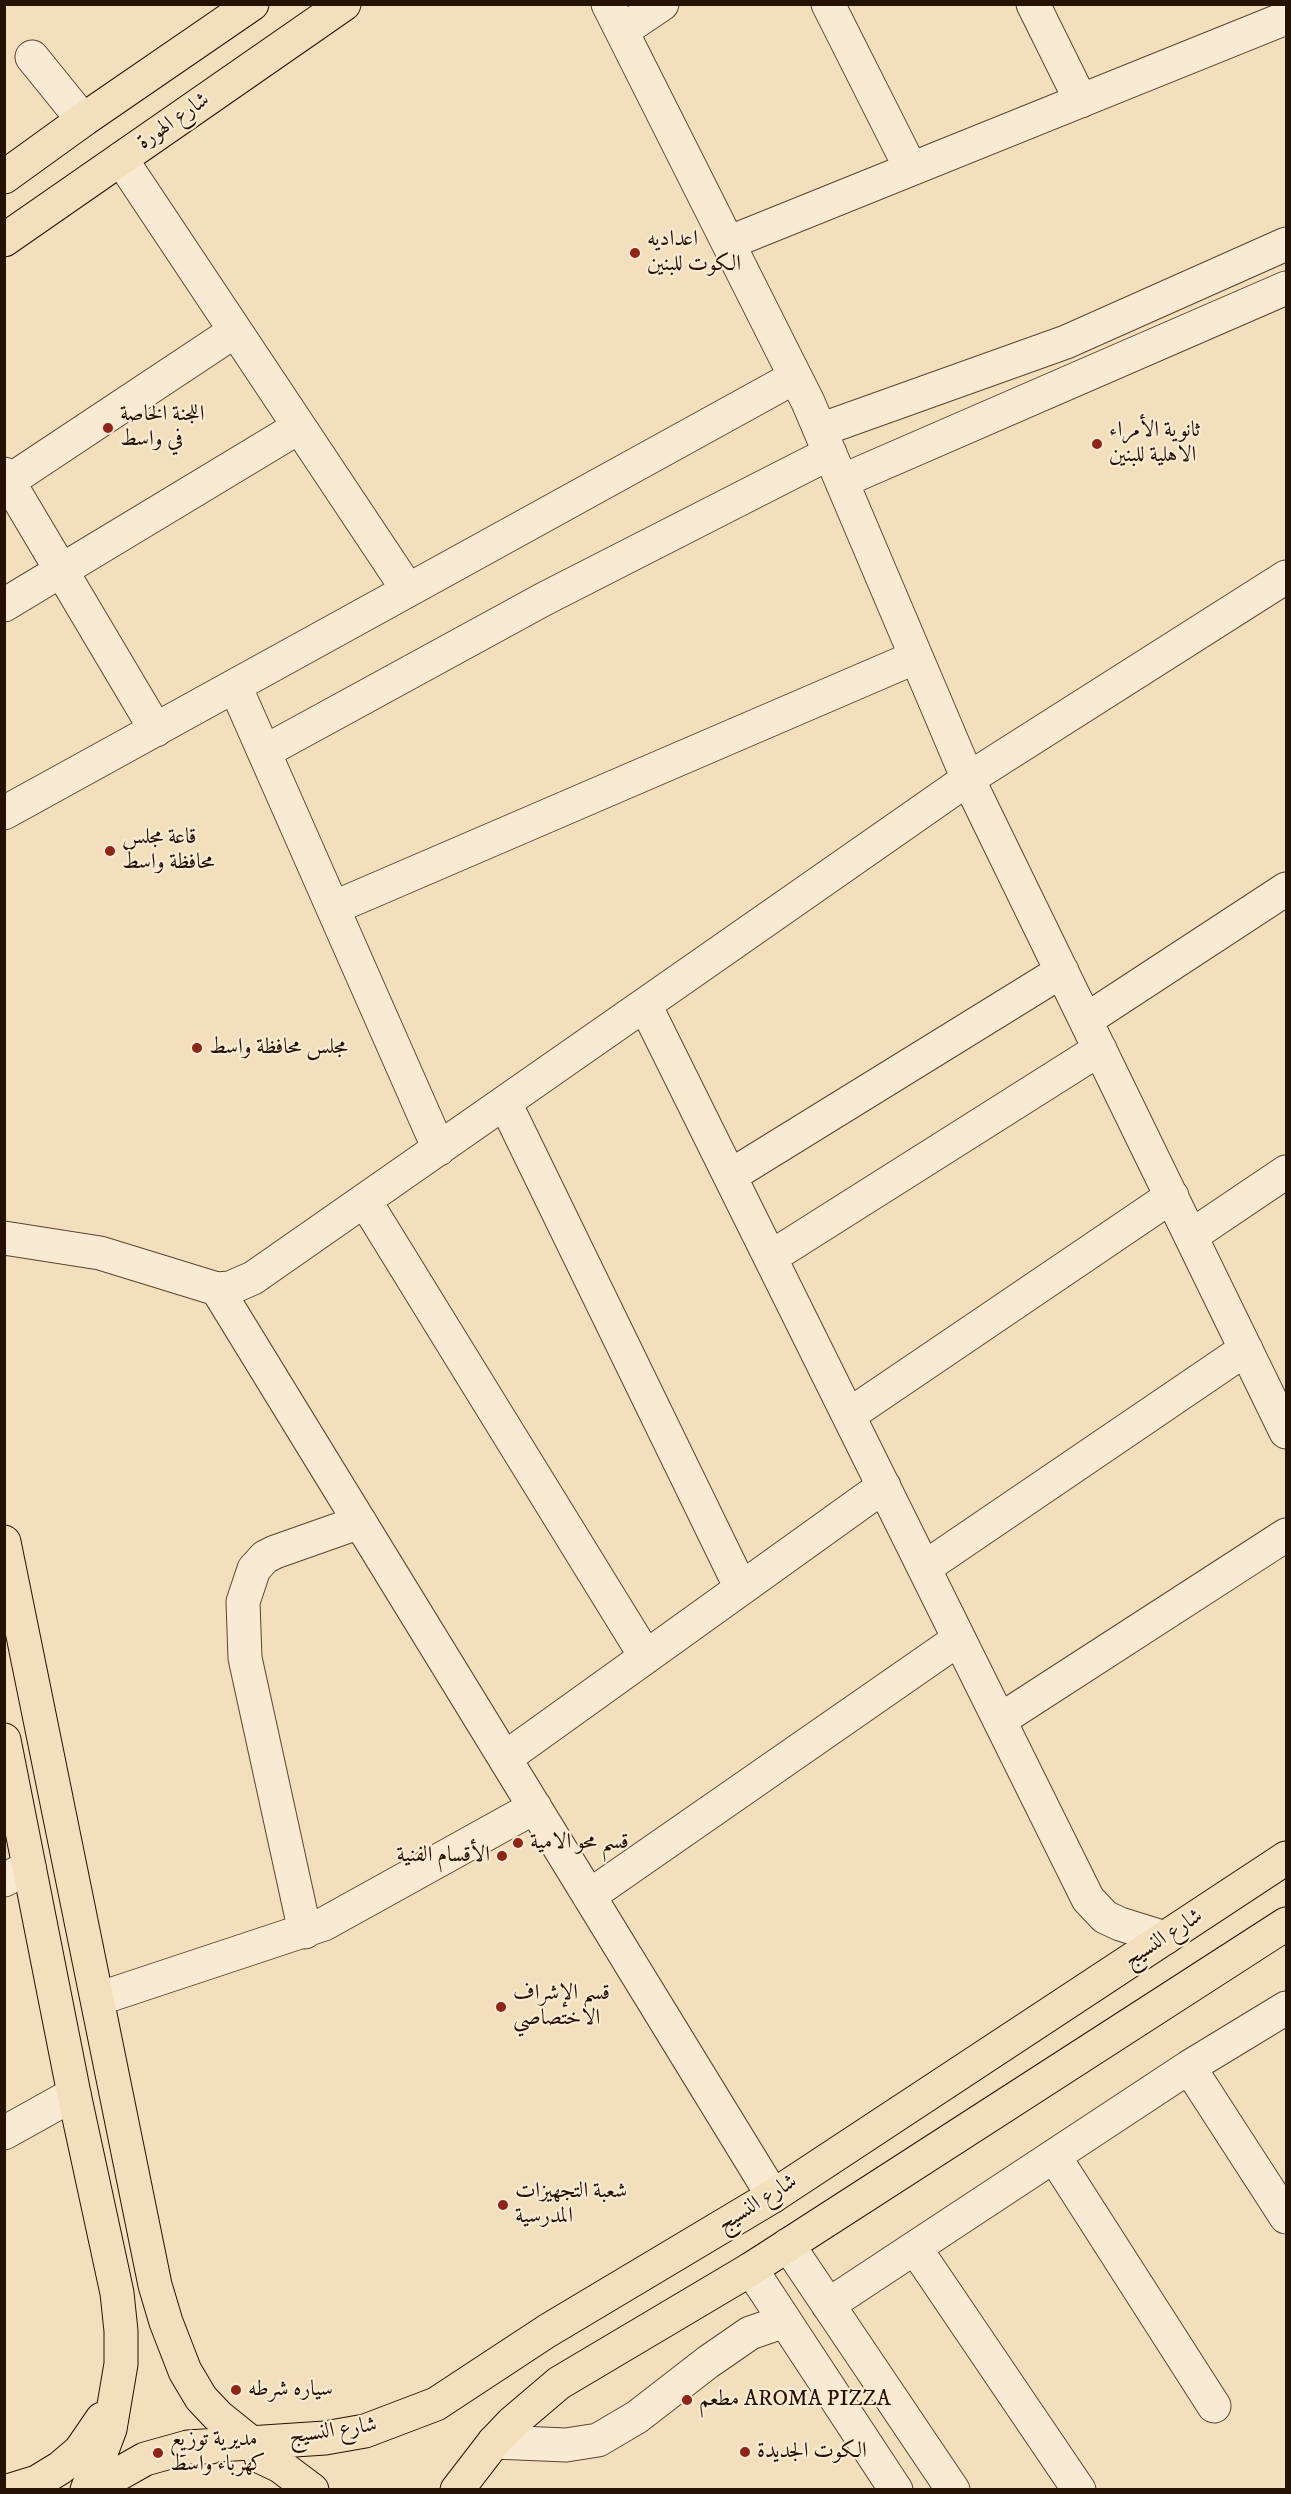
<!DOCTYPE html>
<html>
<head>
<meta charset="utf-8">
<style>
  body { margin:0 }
  #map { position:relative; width:1291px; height:2494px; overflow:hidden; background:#f4dfbc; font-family:"IM FELL DW Pica",serif }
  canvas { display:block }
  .frame { position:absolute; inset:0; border:6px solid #261203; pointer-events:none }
</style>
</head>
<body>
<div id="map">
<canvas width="1291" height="2494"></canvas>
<div class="frame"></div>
</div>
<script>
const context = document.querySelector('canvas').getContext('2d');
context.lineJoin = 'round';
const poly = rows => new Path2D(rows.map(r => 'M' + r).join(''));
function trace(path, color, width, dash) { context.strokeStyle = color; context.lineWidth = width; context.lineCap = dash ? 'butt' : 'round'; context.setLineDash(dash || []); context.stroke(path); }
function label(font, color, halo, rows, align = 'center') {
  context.font = font + ' "IM FELL DW Pica",Amiri,serif'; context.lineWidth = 4.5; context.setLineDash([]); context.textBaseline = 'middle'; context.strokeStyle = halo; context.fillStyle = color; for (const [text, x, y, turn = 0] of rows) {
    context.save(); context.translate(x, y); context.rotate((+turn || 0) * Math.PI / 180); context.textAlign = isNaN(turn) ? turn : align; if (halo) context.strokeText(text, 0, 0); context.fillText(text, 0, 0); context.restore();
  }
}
const minor = poly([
  [608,4,808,402,968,779,1286,1432],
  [828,4,911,169],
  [1033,4,1081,101],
  [622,31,662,4],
  [32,57,83,120],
  [121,159,408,590],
  [728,243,1286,18],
  [820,430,1066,342,1286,244],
  [4,474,156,730],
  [9,481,235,331],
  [842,481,1286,288],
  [4,605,299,427],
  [235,686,439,1149],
  [264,752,544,599,830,453],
  [4,813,795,377],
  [333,908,916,657],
  [645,1005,1088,1899,1105,1917,1120,1924,1165,1938],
  [1086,1020,1286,889],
  [505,1103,741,1588],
  [730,1176,1062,971],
  [365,1201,646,1657],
  [1191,1236,1286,1172],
  [4,1238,100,1253,217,1289,230,1288,253,1278,968,779,1286,577],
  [771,1257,1100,1049],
  [217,1289,773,2196],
  [849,1415,1172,1196],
  [924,1568,1246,1349],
  [1000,1720,1286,1535],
  [505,1758,884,1486],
  [4,1880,29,1867],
  [589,1896,959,1639],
  [305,1932,245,1658,243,1602,254,1569,265,1557,275,1552,360,1522],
  [98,1999,324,1924,535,1807],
  [1189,2067,1286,2217],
  [4,2133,74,2094],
  [1054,2156,1214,2406],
  [788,2245,953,2490],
  [915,2248,1079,2490],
  [751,2269,896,2490],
  [828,2305,1189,2067,1286,2008],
  [494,2442,566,2445,598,2440,637,2417,708,2362,750,2333,785,2321]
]);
const major = poly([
  [4,177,83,120,252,4],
  [4,240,344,4],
  [4,1542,155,2285,166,2322,185,2371,201,2398,218,2416,280,2466],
  [4,1740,74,2094,117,2293,121,2331,121,2364,110,2429,87,2490],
  [188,2447,325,2438,365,2431,436,2404,547,2331,773,2196,1286,1858],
  [261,2457,280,2466,312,2490],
  [11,2490,37,2482,60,2468,80,2451,102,2419],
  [100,2490,115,2476,145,2459,188,2447,211,2447],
  [457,2490,494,2442,512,2423,559,2383,751,2269,1286,1924]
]);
trace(minor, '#5a4531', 35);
trace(major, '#261203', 35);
trace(minor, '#f8ead3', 33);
trace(major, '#f4dfbc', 33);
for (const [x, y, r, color] of [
  [635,253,6,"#8f2418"],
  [108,428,6,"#8f2418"],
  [1097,444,6,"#8f2418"],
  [110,851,6,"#8f2418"],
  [197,1048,6,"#8f2418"],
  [518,1843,6,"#8f2418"],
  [502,1856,6,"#8f2418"],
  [501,2007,6,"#8f2418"],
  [503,2205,6,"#8f2418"],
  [236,2390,6,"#8f2418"],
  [687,2400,6,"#8f2418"],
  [745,2452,6,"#8f2418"],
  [158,2453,6,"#8f2418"]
]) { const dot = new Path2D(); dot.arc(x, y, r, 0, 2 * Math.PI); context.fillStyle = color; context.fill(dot); trace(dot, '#f8ead3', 2); }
label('22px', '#261203', '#f8ead3', [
  ["شارع الهورة",174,122,-35],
  ["شارع النسيج",1164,1939,-33],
  ["شارع النسيج",758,2204,-32],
  ["شارع النسيج",333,2432,-8]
]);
label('22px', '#261203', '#f8ead3', [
  ["اعداديه",647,240],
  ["الكوت للبنين",647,265],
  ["اللجنة الخاصة",120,415],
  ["في واسط",120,440],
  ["ثانوية الأمراء",1109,431],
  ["الاهلية للبنين",1109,456],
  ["قاعة مجلس",122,838],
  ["محافظة واسط",122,863],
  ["مجلس محافظة واسط",209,1048],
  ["قسم محو الامية",530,1843],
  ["الأقسام الفنية",490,1856,"right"],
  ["قسم الإشراف",513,1994],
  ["الاختصاصي",513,2019],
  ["شعبة التجهيزات",515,2192],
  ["المدرسية",515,2217],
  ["سياره شرطه",248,2390],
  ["مطعم AROMA PIZZA",699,2400],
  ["مديرية توزيع",170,2440],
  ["كهرباء واسط",170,2465],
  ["الكوت الجديدة",757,2452]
], 'left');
</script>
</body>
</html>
